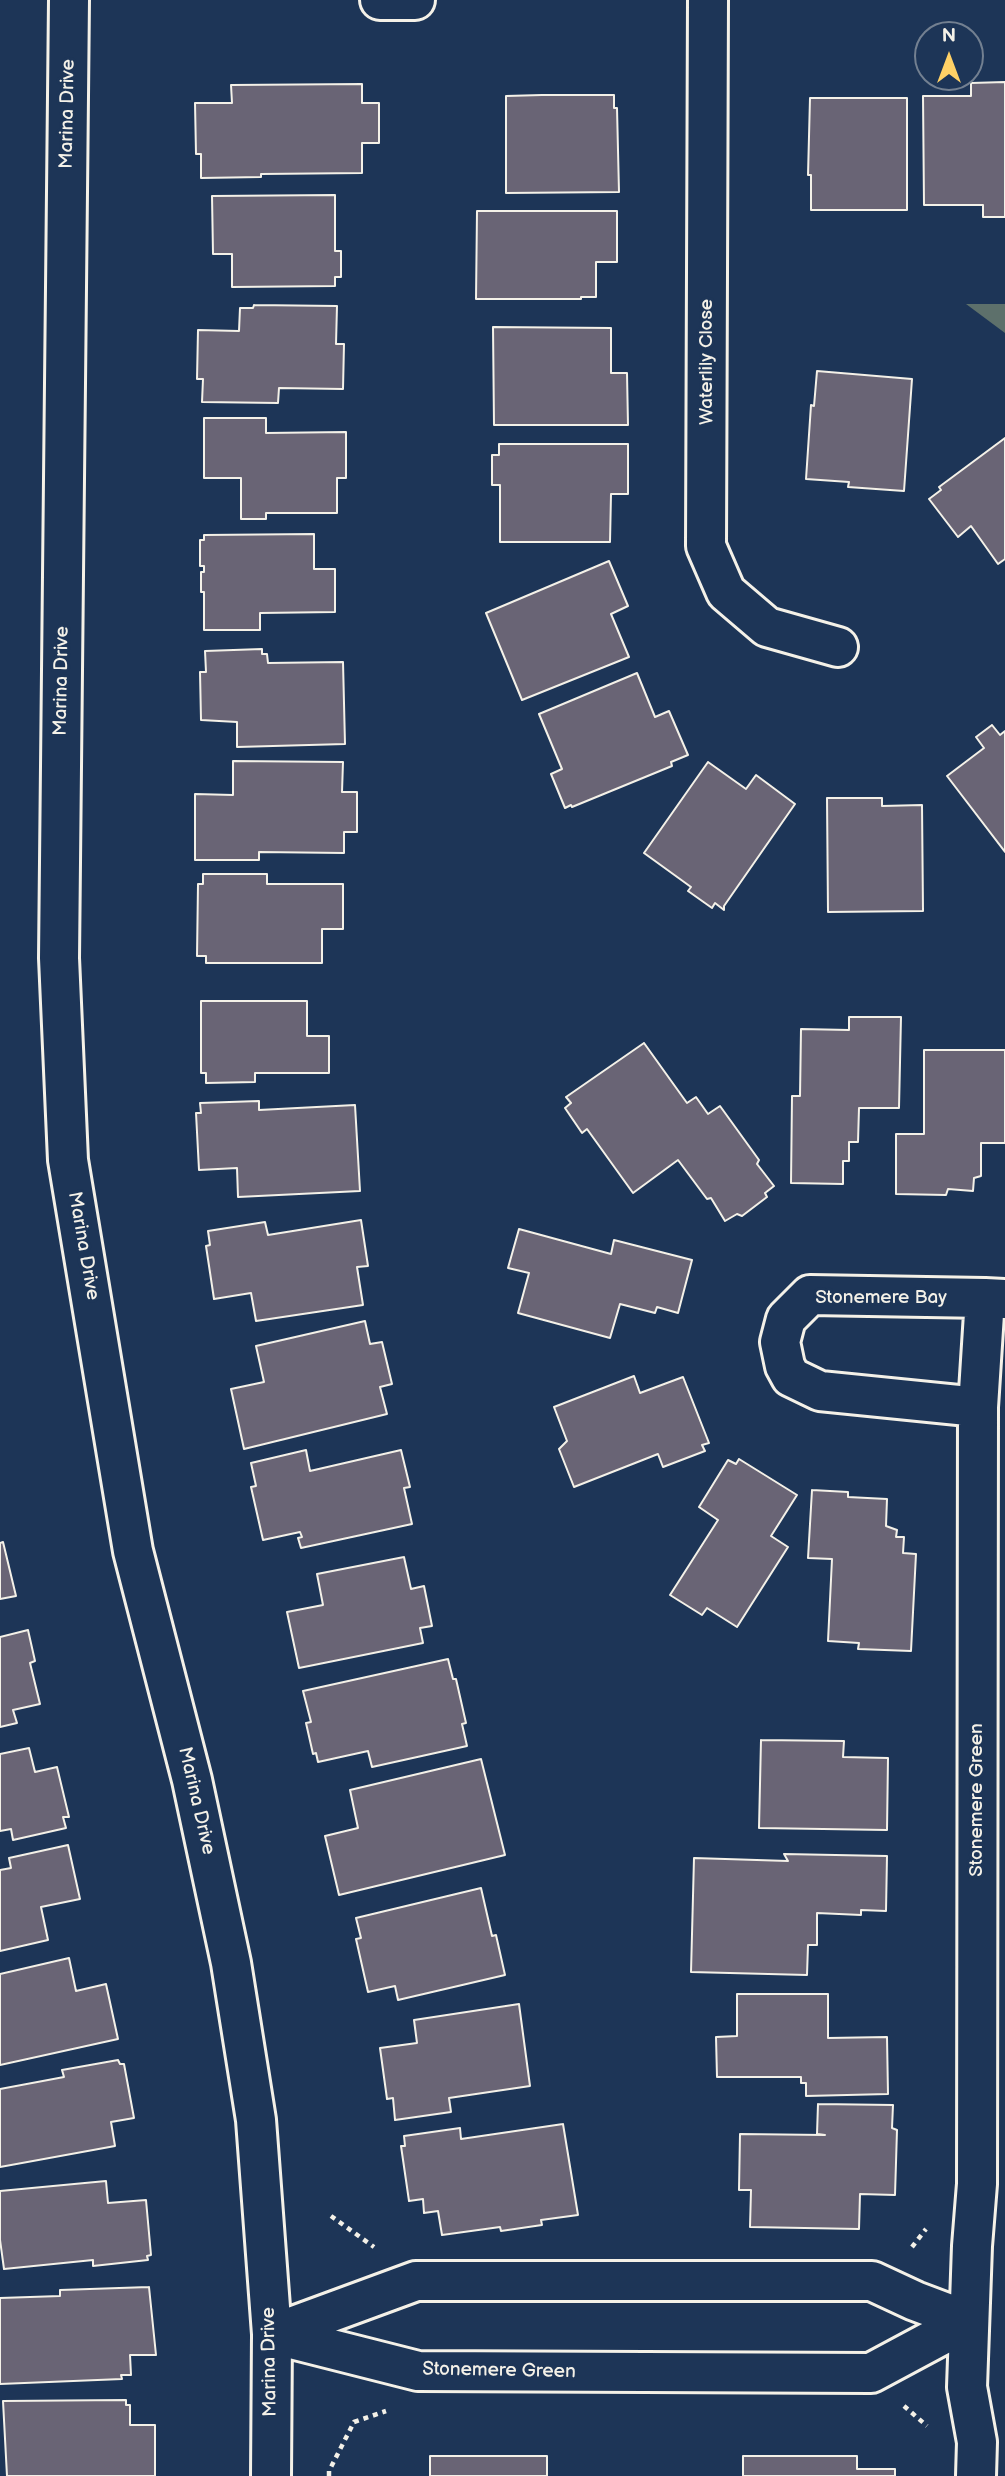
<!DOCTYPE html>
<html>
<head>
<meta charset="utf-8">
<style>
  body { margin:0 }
  #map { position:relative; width:1005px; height:2476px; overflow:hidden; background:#1d3557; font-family:"Balsamiq Sans",sans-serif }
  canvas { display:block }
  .north { position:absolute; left:914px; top:21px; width:70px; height:70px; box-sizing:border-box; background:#1d3557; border:2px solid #738091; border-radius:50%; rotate:0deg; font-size:19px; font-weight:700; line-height:28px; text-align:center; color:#f4f1e8 }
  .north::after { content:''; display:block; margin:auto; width:24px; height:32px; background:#ffd166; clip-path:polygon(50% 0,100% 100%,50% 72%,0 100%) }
</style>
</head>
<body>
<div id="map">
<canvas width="1005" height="2476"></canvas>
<div class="north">N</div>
</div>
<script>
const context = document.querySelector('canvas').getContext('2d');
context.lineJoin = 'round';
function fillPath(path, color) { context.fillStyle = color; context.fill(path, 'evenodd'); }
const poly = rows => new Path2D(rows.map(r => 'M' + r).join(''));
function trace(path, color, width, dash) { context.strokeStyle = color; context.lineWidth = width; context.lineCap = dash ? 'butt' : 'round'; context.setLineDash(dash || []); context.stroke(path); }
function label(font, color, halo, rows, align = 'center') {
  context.font = font + ' "Balsamiq Sans",sans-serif'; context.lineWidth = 6; context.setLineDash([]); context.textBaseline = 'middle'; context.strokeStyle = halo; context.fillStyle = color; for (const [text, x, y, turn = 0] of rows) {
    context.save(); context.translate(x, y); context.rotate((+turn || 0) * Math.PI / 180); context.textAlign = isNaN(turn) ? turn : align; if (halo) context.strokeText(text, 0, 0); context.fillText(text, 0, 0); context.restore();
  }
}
fillPath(poly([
  [966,304,1005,304,1005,333]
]), '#5d706b');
const building = poly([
  [1005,82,1005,217,983,217,983,205,924,205,923,96,971,96,971,83,1005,82],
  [362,84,362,103,379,103,379,143,362,143,362,173,261,174,261,177,201,178,201,154,196,154,195,103,232,103,231,85,362,84],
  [542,95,614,95,614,108,617,108,619,192,506,193,506,96,542,95],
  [810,98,907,98,907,210,811,210,811,175,808,175,810,98],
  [335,195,335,251,341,251,341,277,335,277,335,286,232,287,232,254,213,254,212,196,335,195],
  [477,211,617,211,617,262,596,262,596,297,581,297,581,299,476,299,477,211],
  [254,305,337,306,336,344,344,344,343,389,279,388,278,403,202,402,203,379,197,379,198,330,239,331,240,308,253,308,254,305],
  [493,327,611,328,611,373,627,373,628,425,494,425,493,327],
  [817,371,912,379,904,491,848,487,849,482,806,479,811,405,814,406,817,371],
  [204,418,266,418,266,433,346,432,346,478,337,478,337,513,266,513,266,519,241,519,241,478,204,478,204,418],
  [1005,438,1005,559,998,564,971,526,958,537,929,499,941,490,939,487,1005,438],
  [499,444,628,444,628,494,611,494,610,542,500,542,500,485,492,485,492,455,499,455,499,444],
  [314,534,314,569,335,569,335,612,260,613,260,630,204,630,204,592,201,592,201,572,204,572,204,566,200,566,200,540,204,540,204,535,314,534],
  [609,561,628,606,611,614,629,657,522,700,486,613,609,561],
  [262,649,262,654,267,654,268,663,343,662,345,744,237,747,237,722,201,720,200,672,206,672,205,651,262,649],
  [637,673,655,717,669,711,688,755,671,762,672,766,572,807,571,805,565,808,551,774,562,769,539,714,637,673],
  [992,725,1000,735,1005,731,1005,852,947,776,984,748,976,737,992,725],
  [233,761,343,762,342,792,357,792,357,832,344,832,344,853,259,852,259,860,195,860,195,794,233,795,233,761],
  [708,762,746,789,756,775,795,804,724,906,724,910,715,903,712,908,688,891,691,887,644,853,708,762],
  [827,798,882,798,882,806,922,805,923,911,828,912,827,798],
  [203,874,267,874,267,884,343,884,343,929,322,929,322,963,206,963,206,956,197,956,198,884,203,884,203,874],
  [201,1001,307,1001,307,1036,329,1036,329,1073,255,1073,255,1082,206,1083,206,1073,201,1073,201,1001],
  [849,1017,901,1017,899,1108,859,1108,858,1142,849,1142,849,1161,843,1161,843,1184,791,1183,792,1096,800,1096,801,1029,849,1030,849,1017],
  [644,1043,687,1103,696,1097,708,1114,720,1106,759,1160,757,1164,774,1186,765,1193,767,1197,742,1216,737,1214,725,1221,711,1198,707,1199,678,1160,633,1193,587,1129,582,1133,565,1108,571,1103,566,1097,644,1043],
  [924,1050,1005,1050,1005,1143,981,1143,981,1176,974,1178,973,1191,948,1189,946,1195,896,1194,896,1134,924,1134,924,1050],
  [259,1101,259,1110,355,1105,360,1191,238,1197,237,1168,199,1170,196,1113,201,1113,200,1103,259,1101],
  [361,1220,368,1266,357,1267,363,1305,256,1321,251,1293,214,1299,206,1246,210,1245,208,1231,265,1222,268,1235,361,1220],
  [519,1229,611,1254,614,1240,692,1260,678,1313,657,1307,655,1313,620,1304,610,1338,518,1313,529,1273,508,1268,519,1229],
  [365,1321,370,1344,382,1342,392,1384,380,1387,387,1414,244,1449,231,1389,264,1382,256,1346,365,1321],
  [634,1376,640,1393,683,1377,709,1443,702,1445,705,1451,663,1467,658,1454,574,1487,559,1449,567,1441,554,1407,634,1376],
  [306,1450,310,1471,401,1450,410,1487,404,1488,412,1524,301,1548,298,1538,302,1537,300,1532,263,1540,251,1487,256,1486,251,1463,306,1450],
  [739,1459,797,1495,771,1536,788,1547,737,1627,707,1608,702,1615,670,1595,718,1520,699,1507,728,1460,736,1464,739,1459],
  [812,1490,848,1492,848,1497,887,1499,886,1526,897,1530,896,1537,904,1537,903,1553,916,1554,911,1651,858,1649,859,1643,828,1641,832,1559,808,1558,812,1490],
  [3,1542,16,1596,0,1599,0,1543,3,1542],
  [404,1557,411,1589,424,1586,432,1626,420,1628,423,1643,299,1668,287,1612,323,1605,317,1574,404,1557],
  [28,1630,35,1661,30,1663,40,1704,13,1710,17,1723,0,1727,0,1637,28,1630],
  [448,1659,453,1679,456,1679,466,1723,462,1724,467,1746,372,1767,368,1751,318,1762,316,1753,313,1754,306,1723,311,1722,303,1691,448,1659],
  [761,1740,844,1741,843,1757,888,1758,887,1830,759,1828,761,1740],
  [29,1748,35,1772,57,1767,69,1817,63,1817,66,1828,13,1840,11,1829,0,1831,0,1754,29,1748],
  [481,1759,505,1855,339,1895,325,1836,358,1828,350,1790,481,1759],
  [68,1845,80,1899,41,1907,48,1940,0,1951,0,1870,11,1868,9,1858,68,1845],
  [784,1854,887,1856,886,1911,861,1910,861,1915,817,1913,817,1945,808,1945,807,1975,691,1972,694,1858,788,1861,784,1854],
  [481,1888,492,1936,496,1935,505,1975,398,2000,395,1986,368,1992,356,1939,361,1938,356,1918,481,1888],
  [69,1958,76,1991,106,1984,118,2039,0,2065,0,1974,69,1958],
  [737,1994,828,1994,828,2038,887,2037,888,2094,806,2096,806,2083,801,2083,801,2077,717,2077,716,2037,737,2036,737,1994],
  [519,2004,530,2086,449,2098,451,2112,395,2120,393,2098,387,2099,380,2048,417,2043,414,2020,519,2004],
  [118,2060,120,2064,124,2064,134,2118,111,2122,115,2146,0,2167,0,2089,64,2077,62,2070,118,2060],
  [818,2104,893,2105,892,2128,897,2130,895,2195,860,2194,859,2229,750,2227,751,2190,739,2190,740,2134,825,2135,817,2134,818,2104],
  [563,2124,578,2215,541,2220,542,2225,501,2231,500,2227,442,2235,438,2211,424,2213,423,2199,409,2201,401,2146,405,2146,404,2136,460,2128,461,2139,563,2124],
  [106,2181,108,2203,146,2200,151,2255,147,2256,148,2260,93,2266,93,2260,4,2269,0,2240,0,2191,106,2181],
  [149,2287,156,2355,130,2355,131,2375,121,2375,122,2379,0,2384,0,2298,60,2296,60,2290,149,2287],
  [126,2400,126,2405,130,2405,130,2425,155,2425,155,2476,7,2476,3,2401,126,2400],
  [430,2456,547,2456,547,2476,430,2476,430,2456],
  [743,2456,857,2456,857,2469,895,2469,895,2476,743,2476,743,2456]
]);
fillPath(building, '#696475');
trace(building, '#f4f1e8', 2);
const street = poly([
  [69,0,59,958,68,1160,133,1551,192,1780,231,1963,256,2120,272,2334,271,2476],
  [380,0,415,0],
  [708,0,706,546,726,592,767,627,838,647],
  [978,1407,820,1391,791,1377,785,1366,780,1342,786,1319,810,1295,985,1298],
  [272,2334,418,2371,871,2373,968,2321],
  [272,2334,416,2281,872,2281,915,2301,968,2321],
  [976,2476,977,2442,967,2387,972,2246,977,2184,978,1407,985,1298,1005,1299]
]);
trace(street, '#f4f1e8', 44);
trace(poly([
  [331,2216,374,2247],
  [912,2247,926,2229],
  [904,2406,927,2426],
  [329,2476,329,2471,354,2422,386,2411]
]), '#f4f1e8', 4.5, [5, 5]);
trace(street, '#1d3557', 38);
label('19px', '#f4f1e8', '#1d3557', [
  ["Marina Drive",68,114,-89],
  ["Waterlily Close",707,362,-90],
  ["Marina Drive",62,681,-89],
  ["Marina Drive",83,1246,80],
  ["Stonemere Bay",881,1298],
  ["Stonemere Green",977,1800,-90],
  ["Marina Drive",196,1801,77],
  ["Marina Drive",270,2362,-91],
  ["Stonemere Green",499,2371,1]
]);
</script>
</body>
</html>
